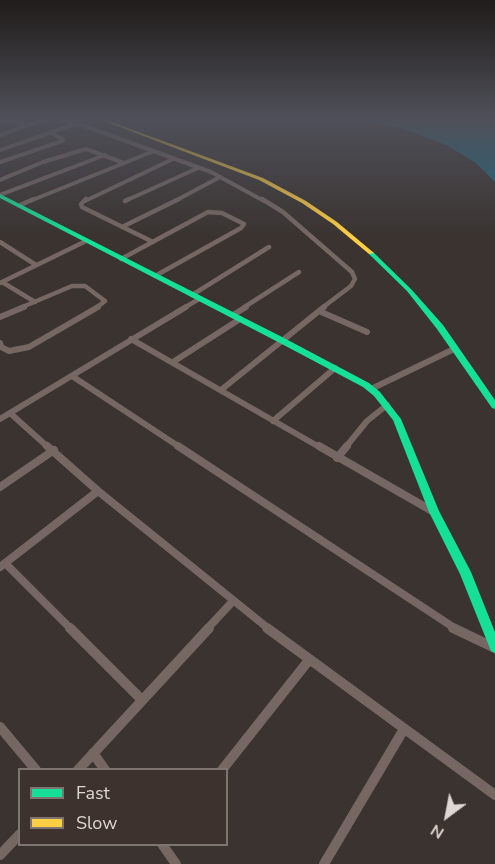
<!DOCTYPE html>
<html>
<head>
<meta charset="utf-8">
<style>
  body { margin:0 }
  #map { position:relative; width:495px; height:864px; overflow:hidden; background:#3a3330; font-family:"Nunito Sans",sans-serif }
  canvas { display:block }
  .legend { position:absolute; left:18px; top:768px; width:210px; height:78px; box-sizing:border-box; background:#3d322d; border:2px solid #7e7470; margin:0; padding:8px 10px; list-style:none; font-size:18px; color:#dfd7d4 }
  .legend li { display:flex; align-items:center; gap:12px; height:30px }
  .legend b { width:30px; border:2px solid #7e7470 }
  .north { position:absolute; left:417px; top:786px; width:60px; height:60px; -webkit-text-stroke:4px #3d322d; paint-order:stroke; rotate:212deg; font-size:16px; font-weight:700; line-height:24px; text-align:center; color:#dfd7d4 }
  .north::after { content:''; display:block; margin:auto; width:21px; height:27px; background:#dfd7d4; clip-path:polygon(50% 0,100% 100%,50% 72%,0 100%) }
</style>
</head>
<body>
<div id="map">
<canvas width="495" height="864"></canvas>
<ul class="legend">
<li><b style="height:8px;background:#16e098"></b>Fast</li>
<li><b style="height:8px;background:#ffcf43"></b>Slow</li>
</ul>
<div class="north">N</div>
</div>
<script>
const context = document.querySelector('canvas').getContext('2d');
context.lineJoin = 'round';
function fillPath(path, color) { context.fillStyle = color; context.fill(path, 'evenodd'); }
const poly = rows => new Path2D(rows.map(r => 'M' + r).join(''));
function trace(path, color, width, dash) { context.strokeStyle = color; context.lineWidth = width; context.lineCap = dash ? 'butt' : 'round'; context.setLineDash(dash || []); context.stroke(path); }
fillPath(poly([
  [352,118,495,118,495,182,476,163,448,146,402,128]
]), '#206981');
trace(poly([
  [63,118,211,172,264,201],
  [0,119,27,125],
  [0,135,49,118],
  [0,150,78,123],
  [0,162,62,141,63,139,51,133],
  [0,180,43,162,86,149,124,163],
  [0,195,105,155],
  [30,201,154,151],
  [85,201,173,159],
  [125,201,198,168],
  [175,201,220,177]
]), '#766763', 4);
trace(poly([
  [86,199,81,204,82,207,153,242],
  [262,199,283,212,352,272,355,279,351,286,322,308],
  [125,201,129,199],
  [20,205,34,199],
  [124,226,179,199],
  [0,242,36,265],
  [121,259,208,212,222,213,244,224,241,228,155,276],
  [2,282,35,302],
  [0,283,86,241],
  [192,295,269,247],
  [20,308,72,286,85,286,105,301,96,308],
  [184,308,199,299],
  [243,308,299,272]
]), '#766763', 4.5);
trace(poly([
  [319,311,367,332],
  [233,315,246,307],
  [0,317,24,307],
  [131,339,321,448],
  [0,343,1,347,9,351,29,347,98,307],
  [173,362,240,319],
  [72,376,181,448],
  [371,389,454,349],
  [221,390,324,307],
  [10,413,49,448],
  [0,419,186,307],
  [273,421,335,368],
  [345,448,367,421,387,405]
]), '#766763', 6);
trace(poly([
  [47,446,98,491,269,629],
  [178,446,456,629],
  [319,446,434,512],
  [337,458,347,446],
  [0,487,54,450],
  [5,563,71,629],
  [0,567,98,491],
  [207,629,233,601]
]), '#766763', 8);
trace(poly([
  [70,628,142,700],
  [267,628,495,795],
  [453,628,495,648],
  [0,727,36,770],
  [93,753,105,770],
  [78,770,209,628],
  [222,770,309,660],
  [162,844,176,864],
  [0,855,20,834],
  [324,864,404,729]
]), '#766763', 10);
fillPath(poly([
  [0,194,284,338,369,383,380,392,401,419,439,511,471,572,495,632,495,653,491,651,460,574,429,512,393,420,374,396,363,387,278,342,0,198,0,194],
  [369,252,373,252,411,289,443,325,495,400,495,409,492,408,437,329,407,291,369,254,369,252]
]), '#16e098');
fillPath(poly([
  [96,118,101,118,263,178,306,201,337,222,374,253,369,254,333,224,302,203,259,180,96,118]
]), '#ffcf43');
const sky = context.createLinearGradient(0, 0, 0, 238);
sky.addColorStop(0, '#201c1a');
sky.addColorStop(0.5, '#4f5059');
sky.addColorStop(1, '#4f505900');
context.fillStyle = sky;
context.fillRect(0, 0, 495, 238);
</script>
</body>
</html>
